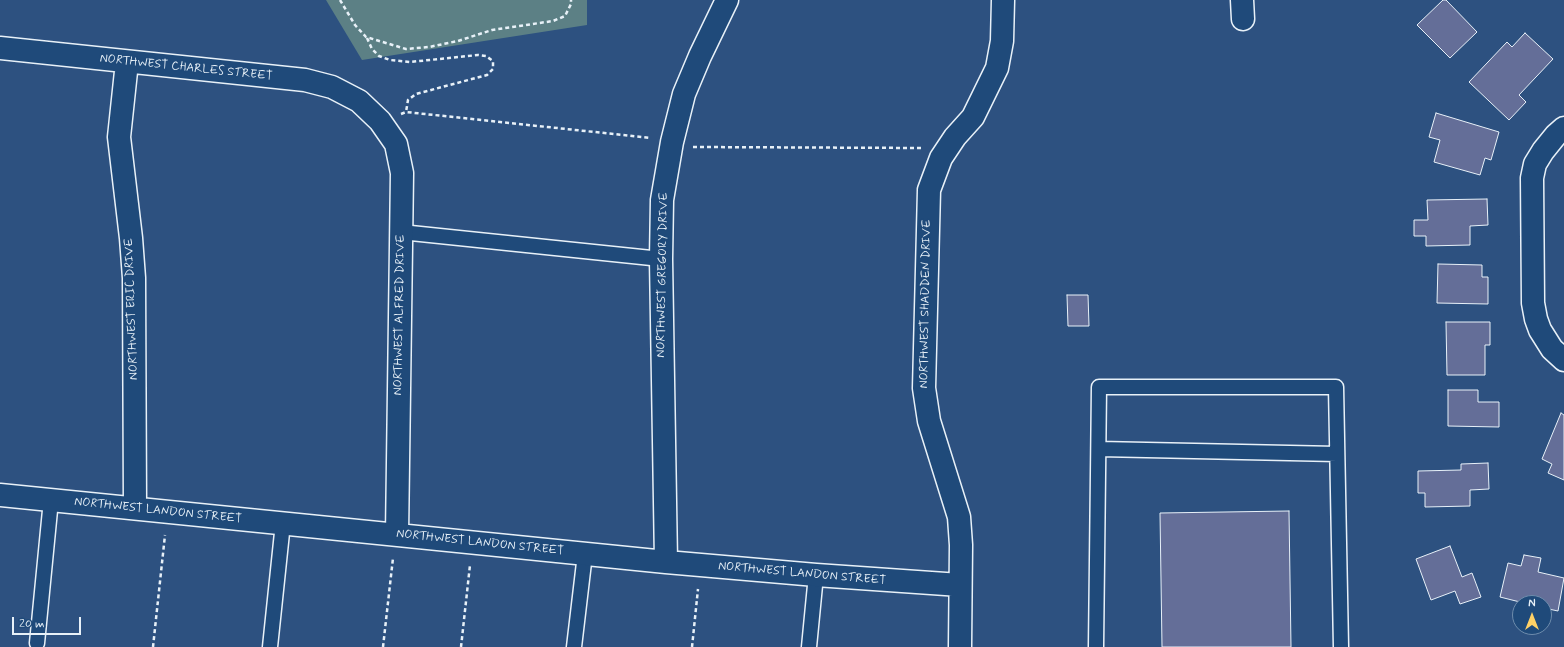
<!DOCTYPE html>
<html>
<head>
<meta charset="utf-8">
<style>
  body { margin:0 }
  #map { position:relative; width:1564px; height:647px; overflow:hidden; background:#2d5180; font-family:Mynerve,sans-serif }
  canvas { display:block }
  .north { position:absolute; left:1512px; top:595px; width:40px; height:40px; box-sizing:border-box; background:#1f4a7a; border:1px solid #6f8dac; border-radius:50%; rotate:0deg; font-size:11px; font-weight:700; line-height:16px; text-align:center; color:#e8f1f8 }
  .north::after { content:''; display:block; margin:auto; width:14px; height:18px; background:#ffd166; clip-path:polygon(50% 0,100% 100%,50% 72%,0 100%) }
  .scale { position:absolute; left:12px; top:617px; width:69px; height:18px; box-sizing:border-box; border:2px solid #e8f1f8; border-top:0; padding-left:5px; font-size:12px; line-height:14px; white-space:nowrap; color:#e8f1f8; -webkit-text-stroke:3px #1f4a7a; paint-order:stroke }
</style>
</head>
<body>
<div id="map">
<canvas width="1564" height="647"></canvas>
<div class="north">N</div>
<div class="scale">20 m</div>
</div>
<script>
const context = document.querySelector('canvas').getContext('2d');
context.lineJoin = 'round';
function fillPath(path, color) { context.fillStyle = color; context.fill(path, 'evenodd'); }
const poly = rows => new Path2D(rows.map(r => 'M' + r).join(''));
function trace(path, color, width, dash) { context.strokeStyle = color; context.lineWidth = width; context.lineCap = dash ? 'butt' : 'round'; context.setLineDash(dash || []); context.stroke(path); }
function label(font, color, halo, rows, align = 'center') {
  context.font = font + ' Mynerve,sans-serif'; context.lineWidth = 3; context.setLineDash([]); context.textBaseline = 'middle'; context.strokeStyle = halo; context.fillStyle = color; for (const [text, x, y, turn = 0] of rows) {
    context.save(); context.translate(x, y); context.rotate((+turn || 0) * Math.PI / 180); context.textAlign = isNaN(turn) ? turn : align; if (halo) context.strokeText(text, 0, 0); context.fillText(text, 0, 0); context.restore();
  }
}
fillPath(poly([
  [326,0,587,0,587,25,362,60]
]), '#5c8085');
const building = poly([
  [1443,0,1446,0,1477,32,1450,58,1417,25,1443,0],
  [1525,33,1553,59,1519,95,1526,102,1509,120,1469,82,1507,42,1512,47,1525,33],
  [1436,113,1499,132,1491,160,1485,158,1480,175,1434,162,1440,140,1429,137,1436,113],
  [1487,199,1488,225,1470,226,1470,245,1426,246,1426,236,1414,236,1414,220,1428,220,1427,200,1487,199],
  [1438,264,1482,265,1482,277,1488,277,1488,304,1437,303,1438,264],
  [1067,295,1088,295,1089,326,1068,326,1067,295],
  [1446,322,1490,322,1490,345,1485,345,1485,375,1447,375,1446,322],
  [1448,390,1478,390,1478,402,1499,402,1499,427,1448,426,1448,390],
  [1561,413,1564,415,1564,480,1548,473,1552,464,1542,459,1561,413],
  [1488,463,1489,489,1470,490,1470,506,1425,507,1425,493,1418,493,1418,471,1461,470,1461,464,1488,463],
  [1289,511,1291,647,1162,647,1160,513,1289,511],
  [1450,546,1462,577,1472,573,1481,597,1460,604,1455,591,1431,600,1416,559,1450,546],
  [1524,555,1541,558,1538,572,1564,578,1558,611,1544,608,1544,603,1524,603,1500,597,1508,563,1521,566,1524,555]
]);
fillPath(building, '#646e98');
trace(building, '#e8f1f8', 1);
const lane = poly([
  [401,232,661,259],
  [1099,449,1337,454],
  [37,643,51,500],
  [270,647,283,523],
  [574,647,585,554],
  [809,647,816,575],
  [1096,647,1099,387,1336,387,1341,647]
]);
const street = poly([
  [1242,0,1243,19],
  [0,48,305,80,332,87,359,101,380,121,396,144,402,173,397,535],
  [127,62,119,137,131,238,134,278,135,508],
  [1564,128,1556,135,1543,151,1535,164,1532,178,1533,303,1536,319,1540,330,1552,349,1564,360],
  [0,495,666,562,816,575,960,585],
  [666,562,661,259,662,200,672,142,684,94,700,56,727,0],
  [960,647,961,545,959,517,929,421,924,388,929,190,941,158,955,137,973,117,997,68,1002,41,1003,0]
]);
trace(lane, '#e8f1f8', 17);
trace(street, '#e8f1f8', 25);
trace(poly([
  [340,0,355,25,366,37,406,49,429,47,458,41,492,30,553,21,565,16,571,4,571,0],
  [367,38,372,49,379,56,390,60,410,62,478,55,486,56,493,61,493,69,487,75,416,94,408,100,406,112],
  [401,114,406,112,651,138],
  [693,147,922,148],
  [153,647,165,535],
  [383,647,393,558],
  [461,647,470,565],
  [692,647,698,589]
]), '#e8f1f8', 2.5, [4, 3]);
trace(lane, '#1f4a7a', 14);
trace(street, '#1f4a7a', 22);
label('12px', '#e8f1f8', '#1f4a7a', [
  ["NORTHWEST CHARLES STREET",186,68,6],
  ["NORTHWEST GREGORY DRIVE",663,275,-89],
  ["NORTHWEST SHADDEN DRIVE",926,304,-89],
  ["NORTHWEST ERIC DRIVE",132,309,-92],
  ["NORTHWEST ALFRED DRIVE",400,315,-89],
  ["NORTHWEST LANDON STREET",158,511,6],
  ["NORTHWEST LANDON STREET",480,543,6],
  ["NORTHWEST LANDON STREET",802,574,5]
]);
</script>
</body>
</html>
